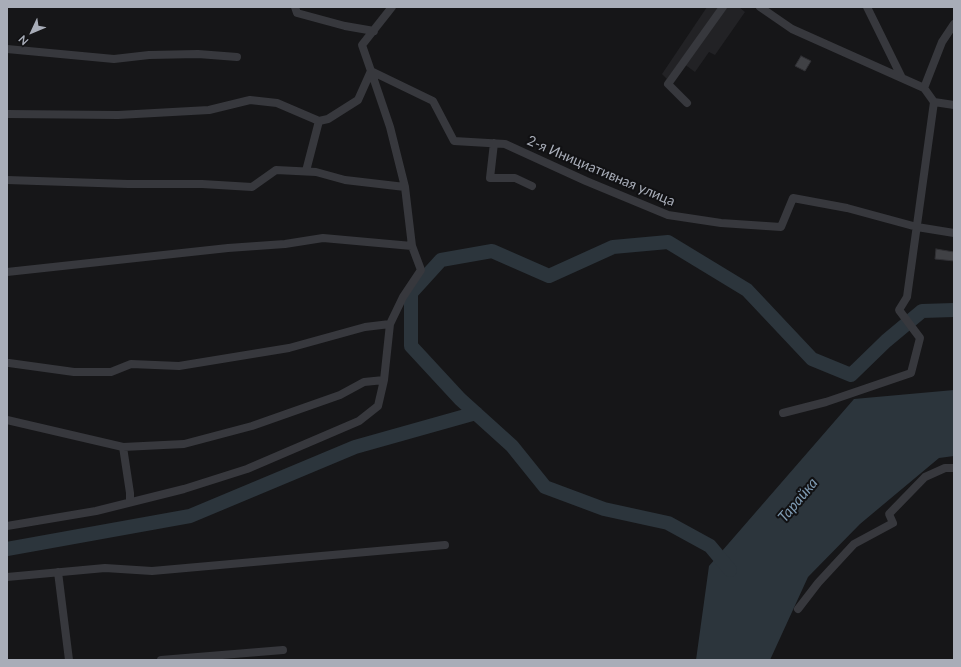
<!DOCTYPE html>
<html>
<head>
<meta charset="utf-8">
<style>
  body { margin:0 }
  #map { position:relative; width:961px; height:667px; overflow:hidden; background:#161618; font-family:Lato,sans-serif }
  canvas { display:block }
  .frame { position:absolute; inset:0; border:8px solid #a8adb8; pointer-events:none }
  .north { position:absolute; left:12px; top:12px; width:40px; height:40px; -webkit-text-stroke:3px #111113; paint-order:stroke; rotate:226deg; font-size:11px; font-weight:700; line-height:16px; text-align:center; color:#a8adb8 }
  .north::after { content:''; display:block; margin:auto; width:14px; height:18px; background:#a8adb8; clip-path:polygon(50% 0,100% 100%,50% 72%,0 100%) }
</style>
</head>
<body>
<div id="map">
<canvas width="961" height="667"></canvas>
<div class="frame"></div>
<div class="north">N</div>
</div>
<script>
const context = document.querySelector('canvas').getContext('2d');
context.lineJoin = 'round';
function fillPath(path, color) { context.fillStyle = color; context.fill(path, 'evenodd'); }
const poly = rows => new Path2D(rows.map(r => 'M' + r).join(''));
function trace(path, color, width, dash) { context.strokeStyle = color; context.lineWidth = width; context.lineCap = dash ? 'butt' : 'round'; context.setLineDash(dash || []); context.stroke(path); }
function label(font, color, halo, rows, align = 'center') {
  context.font = font + ' Lato,sans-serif'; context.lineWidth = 4; context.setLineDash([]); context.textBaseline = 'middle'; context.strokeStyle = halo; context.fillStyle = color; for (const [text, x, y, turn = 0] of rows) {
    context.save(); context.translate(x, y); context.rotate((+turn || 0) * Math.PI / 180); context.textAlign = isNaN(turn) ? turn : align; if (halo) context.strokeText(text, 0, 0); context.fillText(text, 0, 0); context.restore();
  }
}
fillPath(poly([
  [707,7,739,7,745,12,715,55,709,52,695,72,680,61,667,79,662,74]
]), '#222225');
fillPath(poly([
  [954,390,954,456,939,458,860,524,808,577,770,660,696,660,709,566,854,399]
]), '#2c353c');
trace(poly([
  [7,549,190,516,355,447,476,413],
  [730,570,710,546,668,523,604,509,545,487,512,446,460,399,411,346,411,293,441,260,492,251,549,276,613,247,668,242,747,290,812,359,851,375,886,341,922,311,954,310]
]), '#2c353c', 14);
const building = poly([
  [801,56,811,61,805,71,795,66,801,56],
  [936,249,954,252,954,261,935,259,936,249]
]);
fillPath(building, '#404145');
trace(building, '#303034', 1);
trace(poly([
  [295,7,297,13,345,26,374,31],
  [392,7,362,45,371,71,433,101,454,141,505,144,586,181,668,215,721,223,781,227,793,198,847,208,917,227,954,233],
  [760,7,792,29,924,88],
  [867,7,902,78],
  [7,49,114,59,149,55,198,54,237,57],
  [934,102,954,105],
  [687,103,668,84,723,7],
  [7,114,118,115,209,110,250,100,277,103,319,121,328,119,358,100,371,71],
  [494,143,490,178,515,178,532,186],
  [306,171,319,121],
  [7,180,128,184,202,184,252,187,276,170,316,172,345,180,405,187],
  [7,272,228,248,285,244,323,238,412,246],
  [9,363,74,372,111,372,131,364,179,366,289,348,365,327,390,324],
  [783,413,826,402,911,373,920,338,899,310,907,297,934,102,924,88,942,42,954,24],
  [7,420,123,447,184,444,252,426,340,395,364,382,384,380,390,324,403,297,421,270,412,246,405,187,390,127,371,71],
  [123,447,130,493,130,502],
  [7,526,96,511,184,489,247,469,359,421,378,406,384,380],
  [58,572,69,660],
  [7,577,105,568,152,571,445,545],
  [798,609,818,583,854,544,893,523,889,514,925,477,945,468,954,468],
  [161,660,283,650]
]), '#37383d', 8);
label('14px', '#a8adb8', '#111113', [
  ["2-я Инициативная улица",601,171,23]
]);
label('italic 15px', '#7f9bb3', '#111113', [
  ["Тарайка",798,500,-50]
]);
</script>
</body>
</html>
